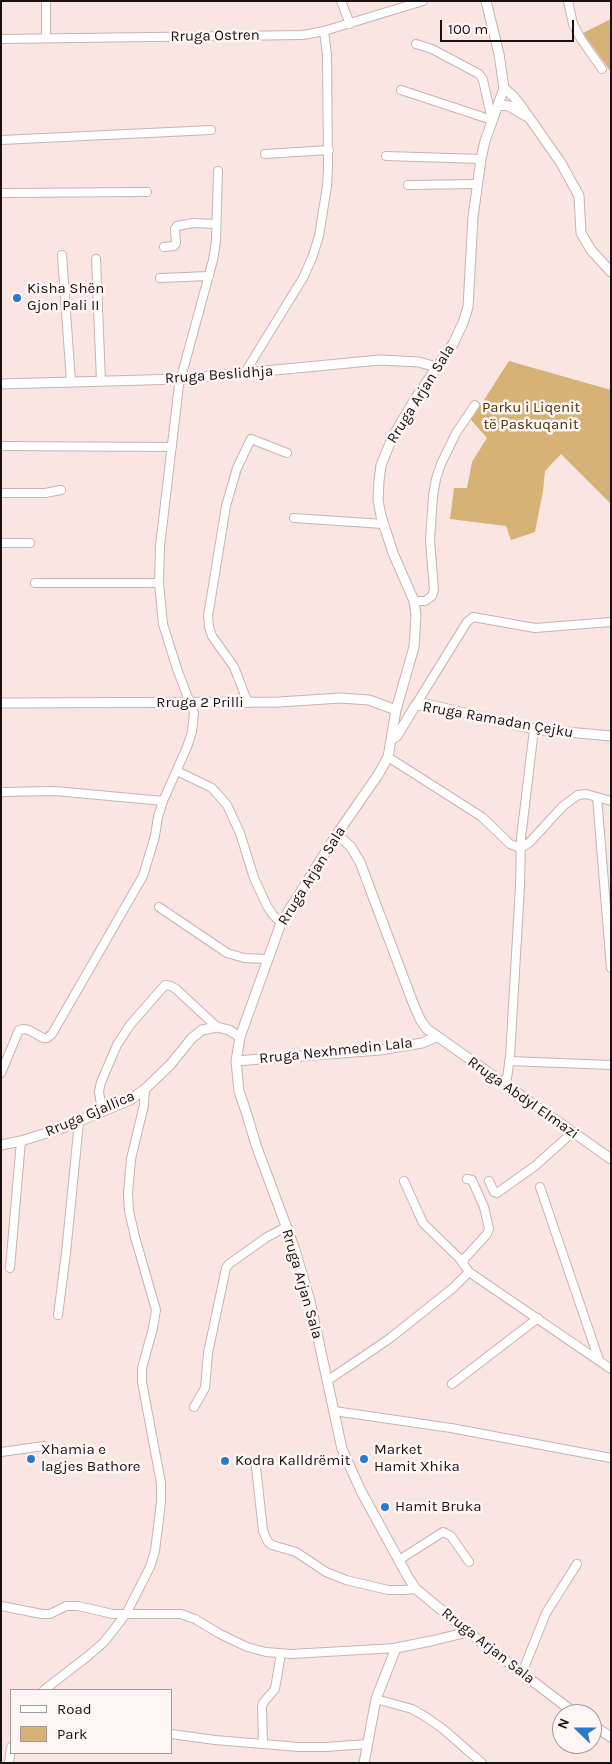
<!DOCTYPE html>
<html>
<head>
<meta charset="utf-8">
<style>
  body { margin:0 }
  #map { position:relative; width:612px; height:1764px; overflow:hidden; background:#fbe5e2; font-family:Karla,sans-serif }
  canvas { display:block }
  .frame { position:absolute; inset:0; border:2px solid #181110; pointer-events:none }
  .legend { position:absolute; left:10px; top:1689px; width:162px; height:65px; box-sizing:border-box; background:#fef6f4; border:1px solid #a29a99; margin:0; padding:6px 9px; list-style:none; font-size:15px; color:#181110 }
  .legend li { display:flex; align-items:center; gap:10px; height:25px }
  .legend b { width:25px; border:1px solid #a29a99 }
  .north { position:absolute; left:552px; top:1704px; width:50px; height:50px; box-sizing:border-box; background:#fef6f4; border:1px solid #a29a99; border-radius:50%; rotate:292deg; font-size:14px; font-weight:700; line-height:20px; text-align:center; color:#181110 }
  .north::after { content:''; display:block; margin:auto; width:18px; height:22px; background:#2b7ac9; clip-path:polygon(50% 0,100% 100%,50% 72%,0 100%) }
  .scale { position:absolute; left:440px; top:20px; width:134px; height:22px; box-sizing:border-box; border:2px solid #181110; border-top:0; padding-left:6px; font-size:15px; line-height:18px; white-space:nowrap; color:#181110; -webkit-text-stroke:4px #fef6f4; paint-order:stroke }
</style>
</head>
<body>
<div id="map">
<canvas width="612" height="1764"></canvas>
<div class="frame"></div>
<ul class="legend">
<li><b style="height:6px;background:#fff"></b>Road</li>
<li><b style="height:14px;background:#d6b276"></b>Park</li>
</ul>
<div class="north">N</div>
<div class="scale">100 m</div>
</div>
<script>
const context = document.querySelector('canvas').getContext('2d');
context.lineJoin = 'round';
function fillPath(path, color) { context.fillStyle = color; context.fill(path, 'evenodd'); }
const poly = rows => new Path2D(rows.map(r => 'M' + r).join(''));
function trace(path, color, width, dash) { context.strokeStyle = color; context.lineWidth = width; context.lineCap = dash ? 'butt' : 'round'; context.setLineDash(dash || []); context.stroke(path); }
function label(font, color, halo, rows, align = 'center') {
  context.font = font + ' Karla,sans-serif'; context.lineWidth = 5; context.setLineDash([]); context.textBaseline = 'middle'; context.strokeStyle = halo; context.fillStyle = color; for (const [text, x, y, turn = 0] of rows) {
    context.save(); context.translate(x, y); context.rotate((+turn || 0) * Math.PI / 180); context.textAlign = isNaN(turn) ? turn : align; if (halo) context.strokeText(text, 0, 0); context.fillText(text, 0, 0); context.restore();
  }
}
fillPath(poly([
  [611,19,611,72,583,33],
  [509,361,611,390,611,504,561,454,545,471,543,491,535,532,511,540,506,526,450,519,454,488,467,488,472,462,487,438,471,420]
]), '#d6b276');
const minor = poly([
  [341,1,350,24],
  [568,1,573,24,581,39,602,69],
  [46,38,46,1],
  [1,39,303,35,324,31,423,1],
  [416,44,432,49,479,74,483,80,492,120],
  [401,90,492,120],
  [1,140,211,130],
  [265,154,329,150],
  [386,156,481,159],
  [408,185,478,184],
  [1,193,147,192],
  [164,247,174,246,176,243,175,229,177,226,193,223,216,224],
  [62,255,71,382],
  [96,259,101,381],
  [160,278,209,276],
  [244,374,303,278,312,258,319,236,327,186,328,168,327,55,324,31],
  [1,446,172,447],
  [1,493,45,493,61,490],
  [294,518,383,524],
  [1,543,30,543],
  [35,583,159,583],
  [414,601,425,601,432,596,434,590,430,540,433,496,436,479,441,464,456,433,475,405],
  [248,703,234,667,212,636,209,627,208,616,211,598,226,506,237,468,251,439,287,453],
  [415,706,467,622,473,617,535,628,611,622],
  [388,757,482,817,510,844,520,848,529,843,563,806,578,795,586,794,611,801],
  [177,771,212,788,227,805,240,833,254,878,267,906,273,915,281,923],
  [1,792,55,791,163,801],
  [597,797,611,968],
  [159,907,227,953,244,958,267,959],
  [509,1061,611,1065],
  [1,1073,19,1030,23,1029,29,1030,43,1038,47,1038,52,1034,143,876,155,836,158,817,163,801,187,747,192,732,194,713,177,669,163,624,159,583,160,546,179,385,213,260,216,241,218,171],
  [506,1085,510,1057,520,886,521,838,534,729],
  [102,1112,99,1091,101,1082,117,1045,130,1025,165,985,171,986,176,989,217,1027],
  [404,1181,423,1223,459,1258,469,1272,611,1369],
  [489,1181,494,1192,497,1193,535,1166,573,1132],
  [540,1187,599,1360],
  [463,1264,465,1258,487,1234,489,1229,484,1207,472,1180,467,1179],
  [10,1268,21,1141],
  [58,1315,66,1253,79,1122],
  [327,1381,389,1339,453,1288,469,1272],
  [452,1384,538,1318],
  [194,1407,205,1388,208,1353,226,1268,229,1264,267,1237,286,1227],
  [334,1411,451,1428,611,1458],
  [1,1452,44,1446],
  [256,1467,263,1531,268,1542,272,1545,296,1552,326,1572,346,1580,388,1590,403,1590,416,1589],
  [399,1560,443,1532,451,1536,469,1562],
  [1,1606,42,1614,50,1614,66,1606,78,1606,113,1614,181,1614,195,1619,220,1634,247,1647,266,1652,291,1654,396,1648],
  [522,1673,546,1613,577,1564],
  [44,1690,88,1656,104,1642,126,1614,150,1567,155,1551,161,1502,161,1483,142,1382,142,1368,153,1328,156,1310,135,1237,129,1211,128,1193,131,1159,144,1105,145,1089],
  [376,1699,412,1709,426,1717,443,1729,482,1763],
  [171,1734,215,1740,299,1747,325,1747,368,1744],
  [263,1744,262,1707,263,1703,275,1689,281,1653],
  [9,1763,11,1747]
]);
const tertiary = poly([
  [486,1,499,54,504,88,485,141,481,159,473,217,468,307,463,323,453,344,415,399,393,436,381,465,379,481,378,500,381,516,393,553,414,601,416,616,414,647,396,710,388,757,378,775,337,834,281,923,240,1037,236,1061,239,1091,247,1115,256,1145,295,1250,310,1301,342,1449,361,1491,408,1577,416,1589,468,1632,576,1714],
  [504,88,513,96,521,106,561,163,579,196,581,233,591,250,611,272],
  [499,105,509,106,526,116],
  [1,384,181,379,380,360,419,362,436,367],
  [1,703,279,702,340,698,369,700,396,710],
  [391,740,397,736,415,706,426,704,534,729,611,736],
  [337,834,351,847,360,862,413,1003,421,1021,427,1029,611,1159],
  [236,1061,380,1050,422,1043,436,1037],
  [1,1145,21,1141,65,1127,130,1100,145,1089,170,1065,192,1038,202,1030,217,1027,229,1030,240,1037],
  [592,1725,611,1737],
  [364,1763,376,1699,396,1648,431,1641,468,1632]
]);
trace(minor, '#c8b3b0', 10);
trace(tertiary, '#c8b3b0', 11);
trace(minor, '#fff', 8);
trace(tertiary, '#fff', 9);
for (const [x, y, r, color] of [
  [17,298,5,"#2b7ac9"],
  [31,1459,5,"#2b7ac9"],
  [364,1459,5,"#2b7ac9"],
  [225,1461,5,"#2b7ac9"],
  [385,1507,5,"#2b7ac9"]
]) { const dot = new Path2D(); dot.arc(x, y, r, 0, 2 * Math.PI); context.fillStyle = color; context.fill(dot); trace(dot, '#fef6f4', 2); }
label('15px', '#181110', '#fef6f4', [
  ["Rruga Ostren",215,36,-1],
  ["Rruga Beslidhja",219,375,-4],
  ["Rruga Arjan Sala",421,394,-58],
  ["Rruga 2 Prilli",200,703],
  ["Rruga Ramadan Çejku",498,720,10],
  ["Rruga Arjan Sala",312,876,-58],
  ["Rruga Nexhmedin Lala",336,1051,-6],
  ["Rruga Abdyl Elmazi",523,1098,35],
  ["Rruga Gjallica",90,1114,-23],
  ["Rruga Arjan Sala",302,1284,74],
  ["Rruga Arjan Sala",488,1646,38]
]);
label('15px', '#181110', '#fef6f4', [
  ["Kisha Shën",27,289],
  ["Gjon Pali II",27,306],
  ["Xhamia e",41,1450],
  ["lagjes Bathore",41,1467],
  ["Market",374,1450],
  ["Hamit Xhika",374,1467],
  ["Kodra Kalldrëmit",235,1461],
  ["Hamit Bruka",395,1507]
], 'left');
label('15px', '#483207', '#fef6f4', [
  ["Parku i Liqenit",531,408],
  ["të Paskuqanit",531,425]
]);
</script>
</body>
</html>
